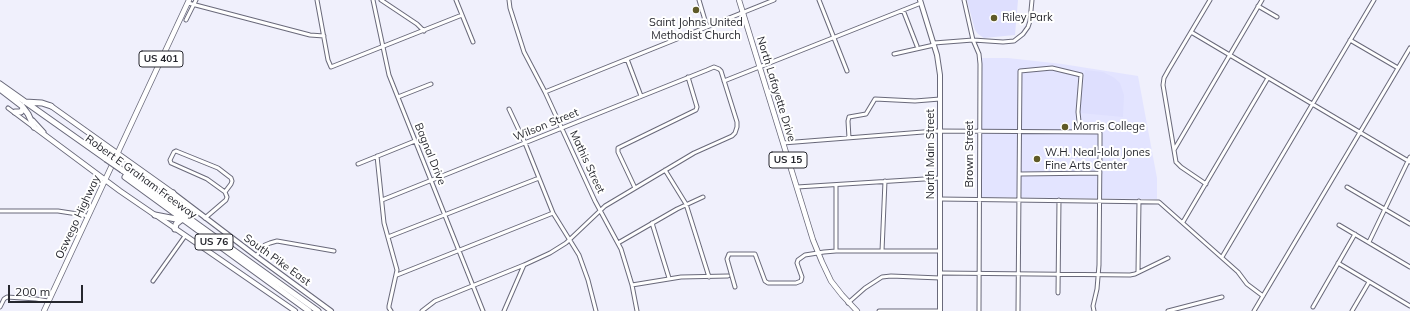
<!DOCTYPE html>
<html>
<head>
<meta charset="utf-8">
<style>
  body { margin:0 }
  #map { position:relative; width:1410px; height:311px; overflow:hidden; background:#f0f0fc; font-family:Mulish,sans-serif }
  canvas { display:block }
  .scale { position:absolute; left:8px; top:285px; width:75px; height:18px; box-sizing:border-box; border:2px solid #26272e; border-top:0; padding-left:5px; font-size:12px; line-height:14px; white-space:nowrap; color:#26272e; -webkit-text-stroke:3px #fff; paint-order:stroke }
</style>
</head>
<body>
<div id="map">
<canvas width="1410" height="311"></canvas>
<div class="scale">200 m</div>
</div>
<script>
const context = document.querySelector('canvas').getContext('2d');
context.lineJoin = 'round';
function fillPath(path, color) { context.fillStyle = color; context.fill(path, 'evenodd'); }
const poly = rows => new Path2D(rows.map(r => 'M' + r).join(''));
function trace(path, color, width, dash) { context.strokeStyle = color; context.lineWidth = width; context.lineCap = dash ? 'butt' : 'round'; context.setLineDash(dash || []); context.stroke(path); }
function label(font, color, halo, rows, align = 'center') {
  context.font = font + ' Mulish,sans-serif'; context.lineWidth = 4; context.setLineDash([]); context.textBaseline = 'middle'; context.strokeStyle = halo; context.fillStyle = color; for (const [text, x, y, turn = 0] of rows) {
    context.save(); context.translate(x, y); context.rotate((+turn || 0) * Math.PI / 180); context.textAlign = isNaN(turn) ? turn : align; if (halo) context.strokeText(text, 0, 0); context.fillText(text, 0, 0); context.restore();
  }
}
fillPath(poly([
  [982,58,1008,58,1062,64,1138,76,1157,178,1157,199,981,197]
]), '#e3e4ff');
fillPath(poly([
  [967,0,1018,0,1015,35,984,38,978,34,975,30],
  [1085,70,1103,72,1113,77,1120,83,1124,95,1123,117,1080,113]
]), '#dedffe');
const street = poly([
  [317,0,328,60,331,67,462,15],
  [373,0,389,75,483,311],
  [381,0,417,24,424,31],
  [456,0,473,42],
  [509,0,510,8,524,52,545,92,595,201,621,249,632,285,637,311],
  [699,0,707,27],
  [819,0,847,71],
  [964,0,973,40,979,54,980,64,979,311],
  [188,3,310,35,324,36],
  [1258,6,1277,17],
  [903,10,917,46],
  [186,20,196,0],
  [1191,32,1410,162],
  [1350,40,1398,68],
  [934,43,973,40,1003,42,1014,41,1023,34,1028,27,1030,21,1032,0],
  [894,54,934,45],
  [627,59,641,96],
  [724,81,921,3],
  [545,92,774,0],
  [398,97,431,84],
  [8,108,32,126],
  [509,109,525,143,553,213,579,255,588,280,596,311],
  [33,120,44,132],
  [849,138,848,121,849,117,866,114,875,99,915,101,940,99],
  [783,143,936,131,1098,132,1100,133,1100,149,1099,265,1097,289,1093,306,1094,311],
  [1174,150,1262,0],
  [176,151,218,168,231,178,232,181,231,184,225,192,207,179,171,163,170,160,174,152,176,151],
  [377,156,384,223,397,270,389,306,389,308,391,311],
  [358,164,415,141],
  [665,170,686,204,709,277],
  [1020,174,1100,173],
  [1206,184,1181,167,1176,162,1163,85,1164,78,1169,69,1210,0],
  [836,185,836,251],
  [797,187,940,178],
  [1347,187,1410,224],
  [635,188,618,152,618,148,696,110,697,107,688,77],
  [940,199,1159,202,1238,272,1247,284,1263,296],
  [382,200,707,70,714,67,719,69,721,71,737,122,737,127,735,133,732,136,694,153,605,206,566,243,550,253,524,265,504,311],
  [0,211,58,211,84,215,88,217],
  [205,218,226,200,227,197,225,192],
  [1183,222,1268,78],
  [652,223,669,278],
  [1339,225,1410,267],
  [388,237,539,178],
  [1369,242,1410,157],
  [618,243,677,209,703,197],
  [882,251,885,181],
  [256,256,265,245,270,243,277,241,334,251],
  [1222,257,1374,0],
  [1338,263,1410,306],
  [1138,272,1139,201],
  [940,273,1130,275,1135,274,1168,258],
  [397,275,553,213],
  [153,281,185,236],
  [632,285,681,277,728,276],
  [735,287,727,259,729,254,755,254,765,281,768,283,796,283,801,281,802,277,797,263,798,260,805,255,824,252,836,251,940,251],
  [1058,293,1059,200],
  [848,303,865,288,882,277,891,276,940,278],
  [0,307,4,299,7,297,36,299,48,301],
  [1313,307,1355,234],
  [422,311,435,301,524,265],
  [879,311,940,311],
  [1018,311,1020,71,1052,68,1081,75,1078,112,1080,131],
  [1168,311,1222,297],
  [1254,311,1410,48],
  [1352,311,1369,282]
]);
const secondary = poly([
  [920,0,937,55,940,75,940,311],
  [157,183,173,200,184,206,191,208],
  [173,193,256,256,331,311],
  [157,216,295,311]
]);
const primary = poly([
  [739,0,813,240,822,262,831,281,842,295,857,311],
  [51,106,173,193],
  [34,127,120,191,155,215],
  [44,311,189,0]
]);
const highway = poly([
  [0,84,106,159],
  [0,89,22,106,28,114,34,127],
  [25,102,42,103,51,106],
  [15,112,21,112,23,108,22,106],
  [122,170,318,311],
  [125,177,309,311],
  [173,193,182,211],
  [155,215,181,220],
  [187,216,186,212,189,208],
  [175,229,176,224,181,220]
]);
trace(street, '#69697a', 5);
trace(secondary, '#69697a', 6);
trace(primary, '#69697a', 6);
trace(highway, '#69697a', 7);
trace(street, '#fff', 3);
trace(secondary, '#fff', 4);
trace(primary, '#fff', 4.5);
trace(highway, '#fff', 5);
const highwayBridge = poly([
  [106,159,122,170]
]);
trace(highwayBridge, '#69697a', 7, []);
trace(highwayBridge, '#fff', 5);
for (const [x, y, r, color] of [
  [696,10,4,"#5f5a27"],
  [994,18,4,"#5f5a27"],
  [1065,127,4,"#5f5a27"],
  [1037,159,4,"#5f5a27"]
]) { const dot = new Path2D(); dot.arc(x, y, r, 0, 2 * Math.PI); context.fillStyle = color; context.fill(dot); trace(dot, '#fff', 1.5); }
for (const [x, y, w] of [
  [161,59,44],
  [788,160,38],
  [214,242,38]
]) { const box = new Path2D(); box.roundRect(x - w / 2, y - 8, w, 16, 3); context.fillStyle = '#fff'; context.fill(box); trace(box, '#26272e', 1); }
label('bold 10px', '#26272e', null, [
  ["US 401",161,59],
  ["US 15",788,160],
  ["US 76",214,242]
]);
label('11px', '#26272e', '#fff', [
  ["Riley Park",1002,18],
  ["Saint Johns United",696,23,"center"],
  ["Methodist Church",696,36,"center"],
  ["Morris College",1073,127],
  ["W.H. Neal-Iola Jones",1045,153],
  ["Fine Arts Center",1045,166]
], 'left');
label('11px', '#26272e', '#fff', [
  ["North Lafayette Drive",776,89,73],
  ["Wilson Street",546,125,-22],
  ["Bagnal Drive",430,154,68],
  ["North Main Street",931,154,-90],
  ["Brown Street",970,154,-90],
  ["Mathis Street",587,162,65],
  ["Robert E Graham Freeway",141,177,36],
  ["Oswego Highway",78,217,-65],
  ["South Pike East",277,260,36]
]);
</script>
</body>
</html>
